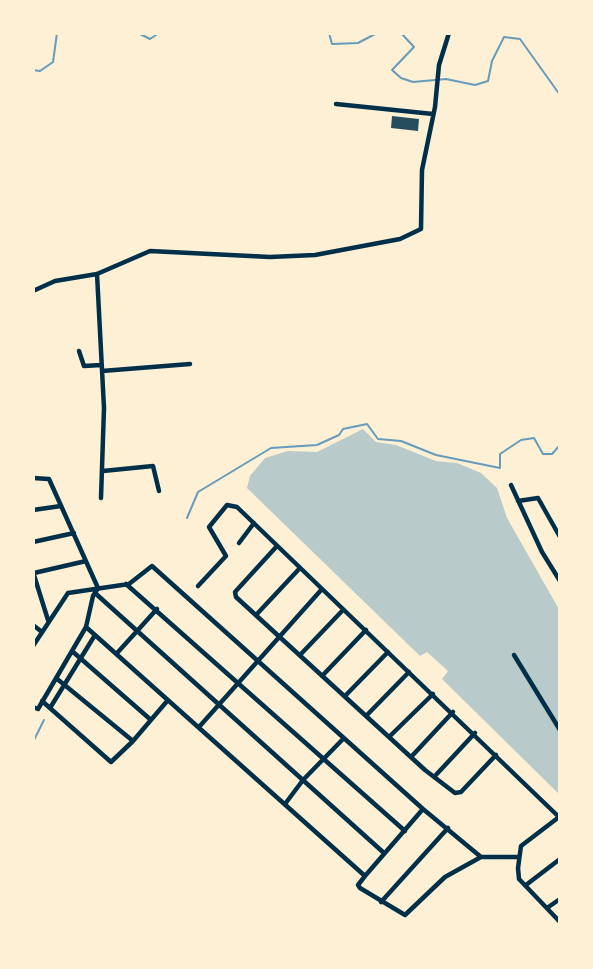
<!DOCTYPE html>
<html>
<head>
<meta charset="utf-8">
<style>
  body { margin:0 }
  #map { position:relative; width:593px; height:969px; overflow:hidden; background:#fdf0d5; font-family:Barlow,sans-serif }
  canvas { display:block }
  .frame { position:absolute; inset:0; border:35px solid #fdf0d5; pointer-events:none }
</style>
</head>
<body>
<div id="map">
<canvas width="593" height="969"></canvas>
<div class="frame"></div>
</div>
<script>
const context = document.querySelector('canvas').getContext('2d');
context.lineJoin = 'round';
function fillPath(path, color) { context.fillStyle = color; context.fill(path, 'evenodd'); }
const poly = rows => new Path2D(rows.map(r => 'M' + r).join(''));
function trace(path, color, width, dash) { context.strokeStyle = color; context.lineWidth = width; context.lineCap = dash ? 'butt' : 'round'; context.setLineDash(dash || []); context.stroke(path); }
fillPath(poly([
  [363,429,376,442,396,445,436,461,457,463,481,473,497,488,507,518,560,611,560,795,442,679,448,671,427,652,420,656,247,488,250,476,265,458,288,451,317,452]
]), '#b9caca');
trace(poly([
  [138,33,150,39,159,33],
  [329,33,332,44,358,43,377,33],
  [401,33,414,47,392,70,401,78,413,82,446,79,475,85,488,81,492,61,504,37,520,39,560,95],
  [33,70,40,71,53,62,57,33],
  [187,518,198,492,271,448,317,445,339,435,343,429,367,424,378,439,401,441,436,455,500,468,500,454,521,440,534,438,543,454,552,454,560,445],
  [33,742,44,720]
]), '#669bbc', 2);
fillPath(poly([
  [392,116,419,119,418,131,391,128]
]), '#264d5e');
trace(poly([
  [336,104,433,114],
  [97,274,104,408,101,498],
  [33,291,55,281,97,274,150,251,270,257,315,255,400,239,421,229,422,170,435,107,439,65,449,33],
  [79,351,84,366,101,365],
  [102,371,190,364],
  [103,471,153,466,159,491],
  [33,478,49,479,98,588,93,596,86,627,38,709,33,707],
  [511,485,542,552,560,581],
  [518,501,538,498,560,537],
  [33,510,61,506],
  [33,542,74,533],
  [239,543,254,523],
  [277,546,235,592,236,597,425,770,455,793,461,792,496,755],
  [33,572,48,620],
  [34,573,86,561],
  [126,584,405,831],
  [198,586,226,556,209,527,227,505,237,507,560,818],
  [95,593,384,853],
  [256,615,300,568],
  [33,625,42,632],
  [86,627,365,876],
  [33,646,68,593,129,584,152,566,423,809,481,857,518,857],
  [72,651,151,720],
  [118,652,157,609],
  [300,655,343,610],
  [514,655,560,730],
  [322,676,366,630],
  [56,678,133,741,168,700],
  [345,696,388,652],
  [42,701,111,762,133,741],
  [50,708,95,635],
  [366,716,409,672],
  [199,727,322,589],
  [389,737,433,694],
  [411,757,453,712],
  [434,777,475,733],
  [285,804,303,780,344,738],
  [423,809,365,876,358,885,360,888,405,915,445,877,481,857],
  [559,817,521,846,518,868,519,879,560,922],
  [526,885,560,859],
  [381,902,448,828],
  [547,908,560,899]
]), '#003049', 4.5);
</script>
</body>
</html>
